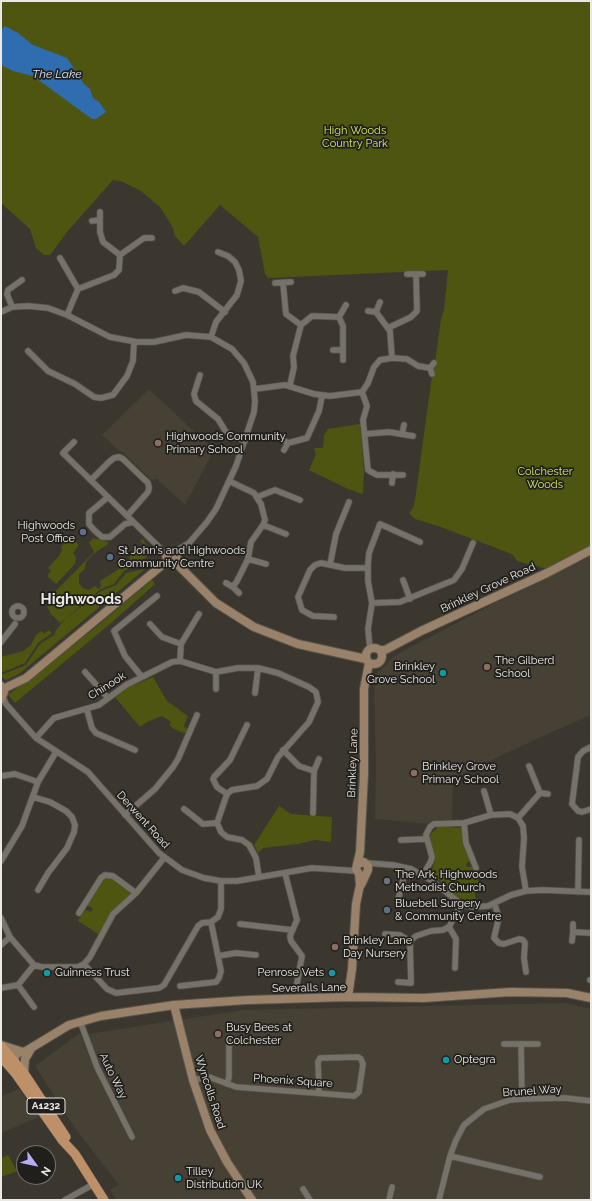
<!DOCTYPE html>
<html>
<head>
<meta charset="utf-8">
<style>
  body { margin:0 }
  #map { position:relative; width:592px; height:1201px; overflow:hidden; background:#3b372f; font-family:Raleway,sans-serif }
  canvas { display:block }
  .frame { position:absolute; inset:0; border:2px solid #ebe9e4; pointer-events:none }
  .north { position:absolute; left:16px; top:1145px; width:40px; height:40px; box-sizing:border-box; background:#201f1b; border:1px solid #71706b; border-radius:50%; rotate:123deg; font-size:11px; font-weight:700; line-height:16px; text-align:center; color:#ebe9e4 }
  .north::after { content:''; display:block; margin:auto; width:14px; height:18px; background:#b6acf8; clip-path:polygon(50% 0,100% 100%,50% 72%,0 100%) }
</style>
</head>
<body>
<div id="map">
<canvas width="592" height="1201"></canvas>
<div class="frame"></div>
<div class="north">N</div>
</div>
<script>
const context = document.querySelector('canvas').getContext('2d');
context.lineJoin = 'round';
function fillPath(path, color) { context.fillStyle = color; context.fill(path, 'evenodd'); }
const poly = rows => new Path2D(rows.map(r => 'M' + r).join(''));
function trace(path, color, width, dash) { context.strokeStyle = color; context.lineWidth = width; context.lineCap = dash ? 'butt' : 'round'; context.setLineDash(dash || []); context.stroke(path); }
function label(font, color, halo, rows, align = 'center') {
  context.font = font + ' Raleway,sans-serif'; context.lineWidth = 3.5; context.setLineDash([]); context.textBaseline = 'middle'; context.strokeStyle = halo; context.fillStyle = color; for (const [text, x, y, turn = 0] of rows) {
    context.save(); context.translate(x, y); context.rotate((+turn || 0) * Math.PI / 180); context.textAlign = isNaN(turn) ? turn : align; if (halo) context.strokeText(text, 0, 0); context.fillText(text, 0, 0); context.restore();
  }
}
fillPath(poly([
  [149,389,214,450,185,505,157,479,151,480,124,453,119,451,102,435],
  [591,556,591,715,554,731,453,778,452,820,433,821,430,824,375,819,376,768,374,681,377,674,392,658,403,651,495,603],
  [566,1003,591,1009,591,1200,116,1200,110,1190,119,1185,75,1128,35,1066,80,1033,89,1058,130,1140,136,1137,97,1058,88,1034,243,1010],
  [19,1089,39,1117,1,1133,1,1096]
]), '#474034');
fillPath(poly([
  [1,1,591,1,591,547,547,569,517,561,513,555,504,551,438,526,415,519,409,513,413,508,415,500,433,368,435,363,441,319,444,310,448,270,268,278,265,274,258,237,220,205,184,246,175,236,172,226,160,207,141,191,123,182,113,180,67,232,50,255,44,255,36,248,30,229,1,203],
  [360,424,364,471,363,494,348,489,309,470,316,454,314,448,323,448,324,435,328,429],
  [70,536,79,545,73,553,76,557,75,564,56,584,47,576,51,571,48,568,59,556,62,550,61,547],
  [93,538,108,542,108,544,93,554,86,562,85,569,79,574,79,583,83,588,89,590,95,586,99,589,101,586,100,581,122,567,133,553,137,551,142,553,145,546,140,541,143,539,151,552,144,560,124,571,114,584,101,589,60,623,51,614,47,606,50,603,48,599,94,552,89,543],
  [145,569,19,674,6,680,1,677,1,675,26,665,40,644,54,635,57,636,54,634,57,629,65,619,101,591,116,585,126,573],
  [152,580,155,584,110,624,15,703,8,695,90,632],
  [49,630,52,633,38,643,25,663,1,673,1,657,23,651,31,645,36,635,42,631,44,634],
  [153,677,167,701,188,716,184,726,189,731,187,734,174,729,169,725,171,722,162,716,149,721,140,727,115,697,125,689],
  [279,806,291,814,332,817,331,842,315,840,298,844,263,848,258,853,254,845],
  [439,826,461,828,471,860,466,864,467,867,473,867,482,890,478,892,477,890,474,891,477,902,470,902,457,897,431,873,435,860,430,839,431,834],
  [106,877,111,878,131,893,130,895,113,910,98,934,78,921,83,911,86,910,91,912,93,909,87,905,103,879],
  [8,1155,17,1171,1,1177,1,1158]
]), '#4d5510');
fillPath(poly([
  [5,26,18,33,33,45,67,58,84,84,90,89,93,98,99,102,106,112,96,119,92,119,33,76,13,71,1,65,1,30]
]), '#306db0');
const street = poly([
  [92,221,100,220],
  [120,255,144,238,152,238],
  [60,258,78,289,67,315],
  [407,274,423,274],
  [275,283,291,282],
  [283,283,286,314,301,325],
  [78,289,114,275,119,270,120,255,103,242,100,232,100,212],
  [175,291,183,288,199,292,225,312],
  [12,307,7,294,8,290,22,280],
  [368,311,376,312,390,331,392,358],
  [1,312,12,307,28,306,48,308,67,315,110,337,137,342,154,342,186,335,211,337,232,349,244,363,253,382,255,401,254,412,236,466,216,509,207,522,189,543,174,552],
  [376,312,380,302],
  [388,328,411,317,417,311,416,274],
  [211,337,216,322,237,295,241,281,239,270,235,262,228,256,218,252],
  [333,350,343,350],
  [28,351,48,371,75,384,94,397,101,398,113,395,127,376,133,361,134,342],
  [343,360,343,326,339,317,346,305],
  [430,368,434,363],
  [200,375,194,394,196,401,218,419,226,432,245,441],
  [290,385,294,367,293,356,301,325,312,316,339,317],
  [255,389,285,385,314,394,330,396,362,392],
  [365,434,389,432,413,436],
  [402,434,404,425],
  [281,439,288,443,307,438,319,411,322,396],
  [74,442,63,453,159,547,166,555],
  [284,450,288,443],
  [403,475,377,475,368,470,363,420,367,406,362,392,368,383,374,367,380,360,392,358,407,359,418,366,430,368,432,374],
  [91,480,109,462,114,458,119,457,123,459,148,483,149,488,148,492,127,516],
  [392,483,393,474],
  [108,497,89,513,89,524,94,530,102,537,110,537,125,524,133,522],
  [257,497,275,490,300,500],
  [263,525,286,534],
  [248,559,266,564],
  [330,565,336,534,349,502],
  [403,580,410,599],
  [226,583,233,587,237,581,248,559,251,542,263,525,265,520,261,504,254,493,229,481],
  [233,587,239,593],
  [372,603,400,602,454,580,462,569,473,543],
  '12 612a6 6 0 1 1 12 0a6 6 0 1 1-12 0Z',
  [334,617,313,616,302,610,298,597,310,570,315,565,321,563,345,568,368,568],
  [150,624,162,637,181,644],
  [1,642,15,624],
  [370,649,368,629,372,603,368,581,368,564,369,553,380,524,420,542],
  [180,661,181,644,199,614],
  [85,672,108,698],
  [142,677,125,656,114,631,157,596],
  [216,689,216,672],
  [255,693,258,668],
  [3,697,6,704,36,738,88,772,159,853,182,870,204,878,221,881,237,881,312,868,357,871],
  [87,710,92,728,96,733,135,750],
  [36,738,54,718,99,705,126,685,172,662,180,661,216,672,238,668,258,668,278,673,309,687,316,692,318,702,309,722,278,757,267,779,257,786,232,790,227,794,217,823,221,832,227,837,242,840,249,845,256,858,259,877],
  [591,747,583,751,578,757,572,804,578,811,582,812,591,809],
  [283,750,299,766,314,771],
  [529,766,540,793],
  [1,776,15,774,38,782],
  [484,791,491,815],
  [227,794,217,787,213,779,214,777,230,760,247,725],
  [33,797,50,802,66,811,72,817,75,825,74,832,67,848,48,873,38,890],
  [184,809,203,824,217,823],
  [313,813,314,771,319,759],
  [125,815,155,789,173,767,178,759,197,715],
  [518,818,540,793,548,794],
  [464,823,466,843,476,868],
  [401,840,426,839],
  [1,861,22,826,38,782,56,752],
  [367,863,393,865,411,869,431,880,461,904,473,907,488,906,511,895,526,891,542,890,591,892],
  [285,873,297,920,290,936,291,941,302,956,297,983],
  [423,875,431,861,432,857,426,835,430,827,434,824,464,823,491,815,510,814,518,818,523,826,524,838,522,867,526,891],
  [578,892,579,840],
  [398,900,406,868],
  [494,903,499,917,494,938,499,943,504,944,519,939,523,940,525,943,524,958,526,972],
  [79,913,101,878,105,875,113,876,136,893],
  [1,918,10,937,34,965,42,967,78,967,84,964,90,957,113,914,136,893,164,858],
  [240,924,292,930],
  [449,927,456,939,455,968],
  [573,932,573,924],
  [385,934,400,935,410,941],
  [572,941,573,932,591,933],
  [1,945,10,937],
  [218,956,236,953,256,955],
  [84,964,107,989,116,993,159,988,164,985,198,926,202,923,211,922,218,917,221,909,221,881],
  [590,980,591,980],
  [398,982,411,983,410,941,416,936,431,931,443,930,449,927,461,904],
  [18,985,34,1007],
  [180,986,216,982,219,978,221,971,218,956,211,922],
  [1,988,18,985,34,965],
  [80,1021,97,1067,132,1137],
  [504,1044,521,1044,522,1099],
  [521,1044,538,1044],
  [193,1080,209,1077,236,1087,354,1096,359,1092,363,1064,361,1059,358,1057,320,1058,318,1062,319,1093],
  [227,1084,229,1077,229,1040],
  [450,1156,540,1177],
  [303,1189,310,1200],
  [65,1200,94,1184],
  [389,1200,392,1187],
  [439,1200,450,1156,456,1140,464,1125,484,1109,510,1100,522,1099,565,1098,591,1101]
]);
const secondary = poly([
  [167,561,166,555,172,551,177,555,175,562],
  [175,562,216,603,254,627,298,644,366,659],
  '366 656a8 8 0 1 1 16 0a8 8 0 1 1-16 0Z',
  [380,650,385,650,421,631,547,573,591,550],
  [1,686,4,692,1,699],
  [3,689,26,678,167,561],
  [358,864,364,862,368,866,368,870,361,885],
  [348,997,352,969,356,904,360,885,359,874,356,869,360,852,364,774,364,689,369,663],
  [174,1005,193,1080,210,1130,227,1162,252,1200],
  [1,1045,23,1052],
  [14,1066,15,1056,18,1053,26,1051,69,1025,101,1016,174,1005,247,1000,348,997,424,998,510,992,567,993,591,998],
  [24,1073,25,1059,31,1049]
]);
const primary = poly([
  [1,1046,24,1073,66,1137],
  [1,1057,15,1073,62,1140,75,1154,104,1200]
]);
trace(street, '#56544c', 7);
trace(secondary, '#56544c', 10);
trace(primary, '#56544c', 10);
trace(street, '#767169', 5.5);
trace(secondary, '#9a8169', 8);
trace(primary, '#bd9068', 9);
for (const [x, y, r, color] of [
  [158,443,4,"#8d6e63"],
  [83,532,4,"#5c6f8a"],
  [110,557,4,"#5c6f8a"],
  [487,667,4,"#8d6e63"],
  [443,673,4,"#0f9aa8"],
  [414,773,4,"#8d6e63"],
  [387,881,4,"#6b7280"],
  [387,910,4,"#5c6f8a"],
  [335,947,4,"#8d6e63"],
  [47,973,4,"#0f9aa8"],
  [332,973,4,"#0f9aa8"],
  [218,1034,4,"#8d6e63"],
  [446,1060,4,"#0f9aa8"],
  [178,1178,4,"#0f9aa8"]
]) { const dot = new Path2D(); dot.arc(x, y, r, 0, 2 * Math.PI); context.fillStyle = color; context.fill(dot); trace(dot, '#201f1b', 1.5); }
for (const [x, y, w] of [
  [46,1106,38]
]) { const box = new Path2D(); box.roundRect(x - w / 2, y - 8, w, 16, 3); context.fillStyle = '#201f1b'; context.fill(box); trace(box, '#ebe9e4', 1); }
label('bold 10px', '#ebe9e4', null, [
  ["A1232",46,1106]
]);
label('11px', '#d7e96b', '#201f1b', [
  ["High Woods",355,131],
  ["Country Park",355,144],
  ["Colchester",545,472],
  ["Woods",545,485]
]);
label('11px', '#ebe9e4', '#201f1b', [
  ["Highwoods Community",166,437],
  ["Primary School",166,450],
  ["Highwoods",75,526,"right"],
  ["Post Office",75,539,"right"],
  ["St John's and Highwoods",118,551],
  ["Community Centre",118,564],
  ["The Gilberd",495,661],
  ["School",495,674],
  ["Brinkley",435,667,"right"],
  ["Grove School",435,680,"right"],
  ["Brinkley Grove",422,767],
  ["Primary School",422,780],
  ["The Ark, Highwoods",395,875],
  ["Methodist Church",395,888],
  ["Bluebell Surgery",395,904],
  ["& Community Centre",395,917],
  ["Brinkley Lane",343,941],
  ["Day Nursery",343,954],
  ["Guinness Trust",55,973],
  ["Penrose Vets",324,973,"right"],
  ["Busy Bees at",226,1028],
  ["Colchester",226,1041],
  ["Optegra",454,1060],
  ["Tilley",186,1172],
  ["Distribution UK",186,1185]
], 'left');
label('11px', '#ebe9e4', '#201f1b', [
  ["Brinkley Grove Road",488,588,-25],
  ["Chinook",107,686,-32],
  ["Brinkley Lane",353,763,-88],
  ["Derwent Road",143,820,48],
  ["Severalls Lane",309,988,-1],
  ["Auto Way",113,1076,64],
  ["Phoenix Square",293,1081,4],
  ["Brunel Way",532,1091,-4],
  ["Wyncolls Road",210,1092,72]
]);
label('italic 12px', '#d5e5f8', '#201f1b', [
  ["The Lake",57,74]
]);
label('bold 15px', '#ebe9e4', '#201f1b', [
  ["Highwoods",81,599]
]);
</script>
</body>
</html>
